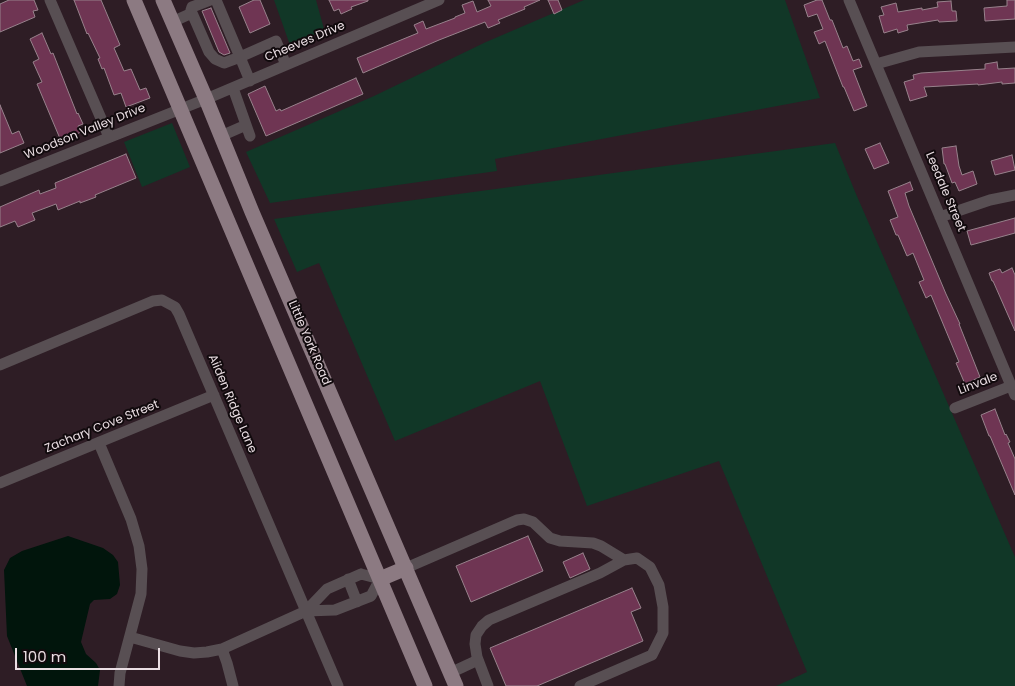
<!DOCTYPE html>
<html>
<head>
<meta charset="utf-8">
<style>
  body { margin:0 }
  #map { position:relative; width:1015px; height:686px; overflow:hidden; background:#2e1d25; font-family:Poppins,sans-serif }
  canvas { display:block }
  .scale { position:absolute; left:15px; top:648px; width:145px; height:22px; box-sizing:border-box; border:2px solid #eadee3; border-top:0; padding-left:6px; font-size:15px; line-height:18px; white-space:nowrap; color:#eadee3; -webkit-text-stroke:4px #110a0d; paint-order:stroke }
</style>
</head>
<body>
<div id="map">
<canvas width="1015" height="686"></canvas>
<div class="scale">100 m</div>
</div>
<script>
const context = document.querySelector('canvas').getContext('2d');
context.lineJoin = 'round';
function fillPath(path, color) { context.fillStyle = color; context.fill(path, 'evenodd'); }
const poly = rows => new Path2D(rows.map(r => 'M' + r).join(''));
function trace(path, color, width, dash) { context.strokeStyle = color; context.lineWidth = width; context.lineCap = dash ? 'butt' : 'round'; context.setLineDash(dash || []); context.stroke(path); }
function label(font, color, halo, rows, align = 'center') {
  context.font = font + ' Poppins,sans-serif'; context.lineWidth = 4; context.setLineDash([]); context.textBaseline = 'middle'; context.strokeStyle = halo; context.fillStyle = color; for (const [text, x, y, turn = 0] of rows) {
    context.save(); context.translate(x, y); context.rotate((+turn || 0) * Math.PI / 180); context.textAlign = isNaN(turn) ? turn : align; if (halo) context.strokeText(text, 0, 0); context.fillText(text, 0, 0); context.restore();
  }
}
fillPath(poly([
  [274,0,316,0,324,29,291,48],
  [584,0,785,0,820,98,495,159,497,171,270,203,246,152,374,96,486,42],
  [172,123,190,167,142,187,124,142],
  [835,143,856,194,1015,557,1015,686,776,686,807,672,719,461,587,506,540,381,395,441,319,263,297,272,274,219]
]), '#113727');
fillPath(poly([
  [68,536,103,548,113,555,118,562,120,585,117,594,110,599,94,600,90,604,81,642,86,654,96,663,100,670,98,686,27,686,7,636,4,570,10,558,22,551]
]), '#01150c');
const building = poly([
  [9,0,34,0,38,10,33,11,35,17,0,32,0,4,9,0],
  [74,0,101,0,120,45,114,48,124,71,131,69,140,90,146,88,150,98,126,107,121,93,114,95,104,68,102,69,98,59,100,58,88,33,87,34,74,0],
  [254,0,260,0,270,24,250,33,239,7,254,0],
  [329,0,368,0,368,1,351,7,352,9,341,14,339,9,334,11,329,0],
  [488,0,540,0,524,7,525,9,498,20,500,23,488,28,485,22,439,40,363,73,357,58,418,33,414,25,423,21,426,29,455,18,455,17,465,13,462,5,473,1,477,12,491,6,488,0],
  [548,0,558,0,562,10,554,14,548,0],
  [817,0,822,0,830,20,832,20,843,48,847,46,853,61,859,59,862,67,853,70,867,106,854,111,844,87,843,87,825,41,819,44,814,32,823,29,817,14,808,17,804,5,817,0],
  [1007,0,1015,0,1015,19,985,21,984,8,1007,6,1007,0],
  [951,1,952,11,956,11,957,21,939,22,938,20,907,25,908,30,898,33,897,29,884,33,879,16,884,15,881,7,896,3,898,12,922,8,922,10,938,7,937,2,951,1],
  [211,8,230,53,224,55,219,52,202,11,211,8],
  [42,33,51,54,53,53,77,114,78,113,83,124,78,126,81,132,61,141,37,84,42,82,33,62,39,59,30,39,42,33],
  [997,62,998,69,1015,68,1015,83,1002,84,1002,82,978,85,978,84,924,87,927,96,910,101,904,82,914,79,913,75,921,73,985,69,985,64,997,62],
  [356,78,363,94,266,136,248,94,265,86,276,111,280,109,281,111,356,78],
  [0,105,12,134,19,131,24,143,0,153,0,105],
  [880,143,889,163,874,169,865,149,880,143],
  [956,146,959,166,962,175,973,171,977,184,959,191,955,182,952,183,945,164,944,164,942,148,956,146],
  [126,154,136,178,95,195,96,197,80,203,80,201,58,210,56,204,32,213,35,220,18,227,15,221,0,227,0,207,39,190,40,194,56,188,55,183,126,154],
  [1012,155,1015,170,995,175,991,161,1012,155],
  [910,182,913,190,905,193,909,206,946,294,960,324,959,324,980,377,965,384,956,363,959,362,931,295,926,298,919,282,924,280,913,253,907,256,898,235,896,235,890,220,898,217,888,191,910,182],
  [1015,218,1015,233,971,245,967,231,1015,218],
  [1012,268,1015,275,1015,331,993,281,992,281,989,273,1000,269,1002,273,1012,268],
  [995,409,1005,435,1006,434,1010,442,1008,443,1015,459,1015,495,990,436,989,436,981,415,995,409],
  [528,536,543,571,471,602,456,566,528,536],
  [583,553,590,569,570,578,563,562,583,553],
  [632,588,641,608,631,612,643,641,537,686,506,686,490,648,632,588]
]);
fillPath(building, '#6f3553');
trace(building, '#98828c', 1);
trace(poly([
  [50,0,109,137],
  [849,0,1015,395],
  [192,13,209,52,215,59,224,63,240,57,216,0],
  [172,22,192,13,191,10,192,7,210,0],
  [876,64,919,52,1015,47],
  [250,81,240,57,276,41,286,65],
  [233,88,250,136],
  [221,136,246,125],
  [0,181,206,99,439,0],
  [940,217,990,200,1015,195],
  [0,365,153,301,162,300,175,307,179,314,338,686],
  [955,408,1011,386],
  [99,443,131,519,139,546,142,569,141,594,120,673,119,686],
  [0,483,214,395],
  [406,568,517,520,524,519,533,522,550,538,560,541,593,543,601,546,624,560],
  [361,574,380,579,371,596,335,610,306,611,327,589,361,574],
  [348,579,357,602],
  [130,637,180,651,194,653,207,652,222,649,306,611],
  [222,649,227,663,233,686],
  [450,673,478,660],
  [488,686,477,657,475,644,476,635,482,626,489,620,600,573,624,560,637,558,650,567,659,585,663,607,663,633,652,655,580,686]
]), '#584f53', 11);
trace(poly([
  [134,0,425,686],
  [163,0,206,99,252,212,456,686],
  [380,579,406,568]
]), '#8c7a82', 15);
label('12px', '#eadee3', '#110a0d', [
  ["Cheeves Drive",305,42,-23],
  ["Woodson Valley Drive",85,132,-22],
  ["Leedale Street",945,192,67],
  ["Little York Road",309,343,67],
  ["Linvale",978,384,-21],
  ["Aiiden Ridge Lane",232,404,67],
  ["Zachary Cove Street",102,427,-22]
]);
</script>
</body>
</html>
